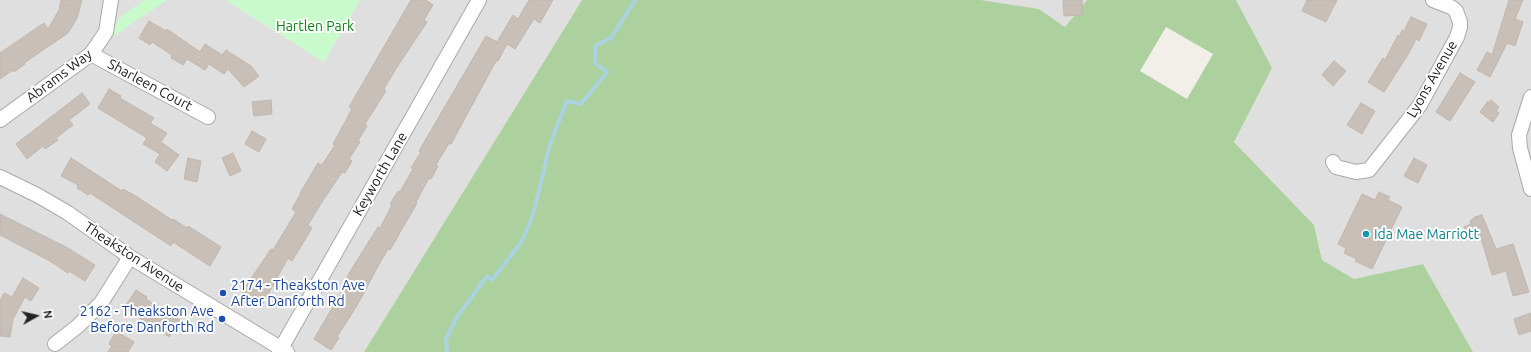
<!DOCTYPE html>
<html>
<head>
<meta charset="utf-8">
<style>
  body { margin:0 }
  #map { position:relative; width:1531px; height:352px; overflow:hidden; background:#f2efe9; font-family:Ubuntu,sans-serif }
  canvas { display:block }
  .north { position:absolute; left:16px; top:296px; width:40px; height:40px; -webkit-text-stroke:3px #fff; paint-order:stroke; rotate:82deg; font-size:11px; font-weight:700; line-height:16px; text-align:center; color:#222 }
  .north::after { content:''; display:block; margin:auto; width:14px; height:18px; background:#222; clip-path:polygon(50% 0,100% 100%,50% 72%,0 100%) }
</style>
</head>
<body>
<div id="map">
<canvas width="1531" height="352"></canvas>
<div class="north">N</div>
</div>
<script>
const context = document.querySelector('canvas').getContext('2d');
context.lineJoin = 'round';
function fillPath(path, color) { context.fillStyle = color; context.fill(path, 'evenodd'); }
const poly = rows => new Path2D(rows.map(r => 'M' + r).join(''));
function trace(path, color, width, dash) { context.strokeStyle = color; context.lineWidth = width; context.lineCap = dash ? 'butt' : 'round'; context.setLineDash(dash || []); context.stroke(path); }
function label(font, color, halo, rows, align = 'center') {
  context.font = font + ' Ubuntu,sans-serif'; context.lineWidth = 4; context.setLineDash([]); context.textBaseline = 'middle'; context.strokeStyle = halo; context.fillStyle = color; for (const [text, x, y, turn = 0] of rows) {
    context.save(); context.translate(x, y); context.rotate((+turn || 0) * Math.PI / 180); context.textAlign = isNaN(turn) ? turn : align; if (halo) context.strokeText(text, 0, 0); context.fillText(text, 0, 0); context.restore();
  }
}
fillPath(poly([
  [0,0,145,0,119,18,113,36,167,0,226,0,324,62,359,0,582,0,364,352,0,352],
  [981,0,1087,0,1065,27,1039,9],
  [1236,0,1531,0,1531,352,1473,352,1423,264,1354,279,1322,260,1314,225,1234,142,1271,68]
]), '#e0dfdf');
fillPath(poly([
  [582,0,981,0,1039,9,1065,27,1087,0,1236,0,1272,68,1234,142,1314,225,1322,260,1354,279,1423,264,1473,352,364,352],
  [1166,27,1213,54,1187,99,1140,71]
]), '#add19e');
fillPath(poly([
  [145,0,167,0,112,37,119,18],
  [226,0,360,0,324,62]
]), '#c8facc');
trace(poly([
  [446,352,447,350,446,339,457,317,487,276,492,280,522,241,533,215,550,144,567,101,581,104,607,72,595,63,595,46,611,38,635,0]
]), '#aad3df', 4);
const building = poly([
  [61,0,82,0,77,18,68,33,24,63,25,64,14,72,13,70,0,79,0,53,44,23,48,29,59,10,61,0],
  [411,0,426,0,433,5,424,20,427,22,397,67,384,89,386,91,365,124,367,126,358,141,360,142,349,159,352,161,345,173,342,172,320,205,308,225,312,228,292,261,288,258,262,305,242,292,271,249,273,250,296,212,292,209,301,193,300,193,318,163,322,165,335,145,333,144,352,109,349,107,411,0],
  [529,0,553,0,540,23,534,19,515,49,507,44,498,61,496,61,451,144,449,143,436,165,438,166,431,179,429,178,416,202,417,203,390,250,388,249,377,268,358,304,337,337,339,338,331,350,314,339,344,288,342,287,351,270,378,227,380,228,392,205,390,204,398,191,400,192,413,169,411,168,421,152,419,151,486,36,497,42,513,15,518,19,529,0],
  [1063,0,1082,0,1083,15,1064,16,1063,0],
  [1307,0,1337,0,1326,22,1302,11,1307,0],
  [1509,0,1523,0,1515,19,1523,22,1515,46,1507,43,1490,77,1477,70,1487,52,1492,55,1509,0],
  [1411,17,1427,24,1419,41,1416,39,1409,53,1384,92,1368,82,1383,58,1385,60,1398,35,1400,36,1402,30,1404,31,1411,17],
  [149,21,166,31,167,29,200,52,205,44,222,55,226,50,251,66,259,76,244,87,228,69,224,74,209,64,205,70,187,59,183,65,171,58,172,55,152,42,150,45,139,38,149,21],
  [1334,61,1346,71,1333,86,1322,75,1334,61],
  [1460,73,1475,82,1450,121,1436,112,1460,73],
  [109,89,121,96,120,98,154,118,150,123,167,133,161,142,179,155,167,171,155,162,160,154,143,144,147,138,98,108,109,89],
  [82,93,90,104,69,120,73,125,56,138,58,140,45,149,43,146,27,159,16,144,82,93],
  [271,100,272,114,254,116,252,102,271,100],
  [1491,100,1499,107,1496,111,1499,113,1493,122,1480,112,1488,101,1490,103,1491,100],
  [1361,103,1375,111,1362,134,1347,125,1361,103],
  [252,131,266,139,259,152,245,144,252,131],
  [233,153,241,171,230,176,222,158,233,153],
  [71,158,122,191,123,189,139,198,172,220,173,219,187,228,188,226,221,247,210,266,173,242,171,246,90,193,88,195,77,188,78,185,61,176,71,158],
  [188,158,201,161,197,182,184,179,188,158],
  [1414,158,1427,165,1418,183,1404,176,1414,158],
  [1379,192,1390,197,1388,200,1402,207,1372,269,1355,261,1357,259,1344,253,1346,248,1338,244,1362,194,1375,200,1379,192],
  [0,214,68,248,95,265,85,281,69,271,68,273,50,261,0,235,0,214],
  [1482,215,1496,249,1513,244,1529,292,1513,296,1506,271,1492,275,1480,235,1469,239,1464,227,1471,224,1470,221,1475,217,1482,215],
  [23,278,39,288,31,301,25,297,13,319,10,337,0,336,0,301,4,293,12,297,23,278],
  [136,290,147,297,146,299,180,320,169,337,124,308,136,290],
  [1531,313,1531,331,1519,335,1514,319,1531,313],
  [116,331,134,342,128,352,108,352,112,346,109,344,116,331]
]);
fillPath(building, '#c7bfb8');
trace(building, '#c4b6ab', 1);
const street = poly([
  [91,54,208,117],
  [1531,97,1519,135,1520,148,1531,189],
  [0,120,91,54,106,32,111,0],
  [1333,162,1336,167,1356,172,1369,170,1420,105,1457,37,1460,27,1460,22,1456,11,1451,7,1433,0],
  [0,177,37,195,68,213,130,257,287,352],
  [55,344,78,326,101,303,130,257],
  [279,352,479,0]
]);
trace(street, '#a9a9a9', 16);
trace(street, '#fff', 14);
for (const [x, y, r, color] of [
  [1366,234,4,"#0f9aa8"],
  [223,293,4,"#1a4fb4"],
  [222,319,4,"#1a4fb4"]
]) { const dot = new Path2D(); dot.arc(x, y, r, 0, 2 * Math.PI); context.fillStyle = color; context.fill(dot); trace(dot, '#fff', 1.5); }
label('14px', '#0c8416', '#fff', [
  ["Hartlen Park",315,26]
]);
label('14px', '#222', '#fff', [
  ["Abrams Way",59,76,-37],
  ["Lyons Avenue",1432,79,-60],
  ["Sharleen Court",150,85,28],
  ["Keyworth Lane",380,174,-60],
  ["Theakston Avenue",134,257,33]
]);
label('14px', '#0d838f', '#fff', [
  ["Ida Mae Marriott",1374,234]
], 'left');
label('14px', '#164399', '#fff', [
  ["2174 - Theakston Ave",231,285],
  ["After Danforth Rd",231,301],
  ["2162 - Theakston Ave",214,311,"right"],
  ["Before Danforth Rd",214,327,"right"]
], 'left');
</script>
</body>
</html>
